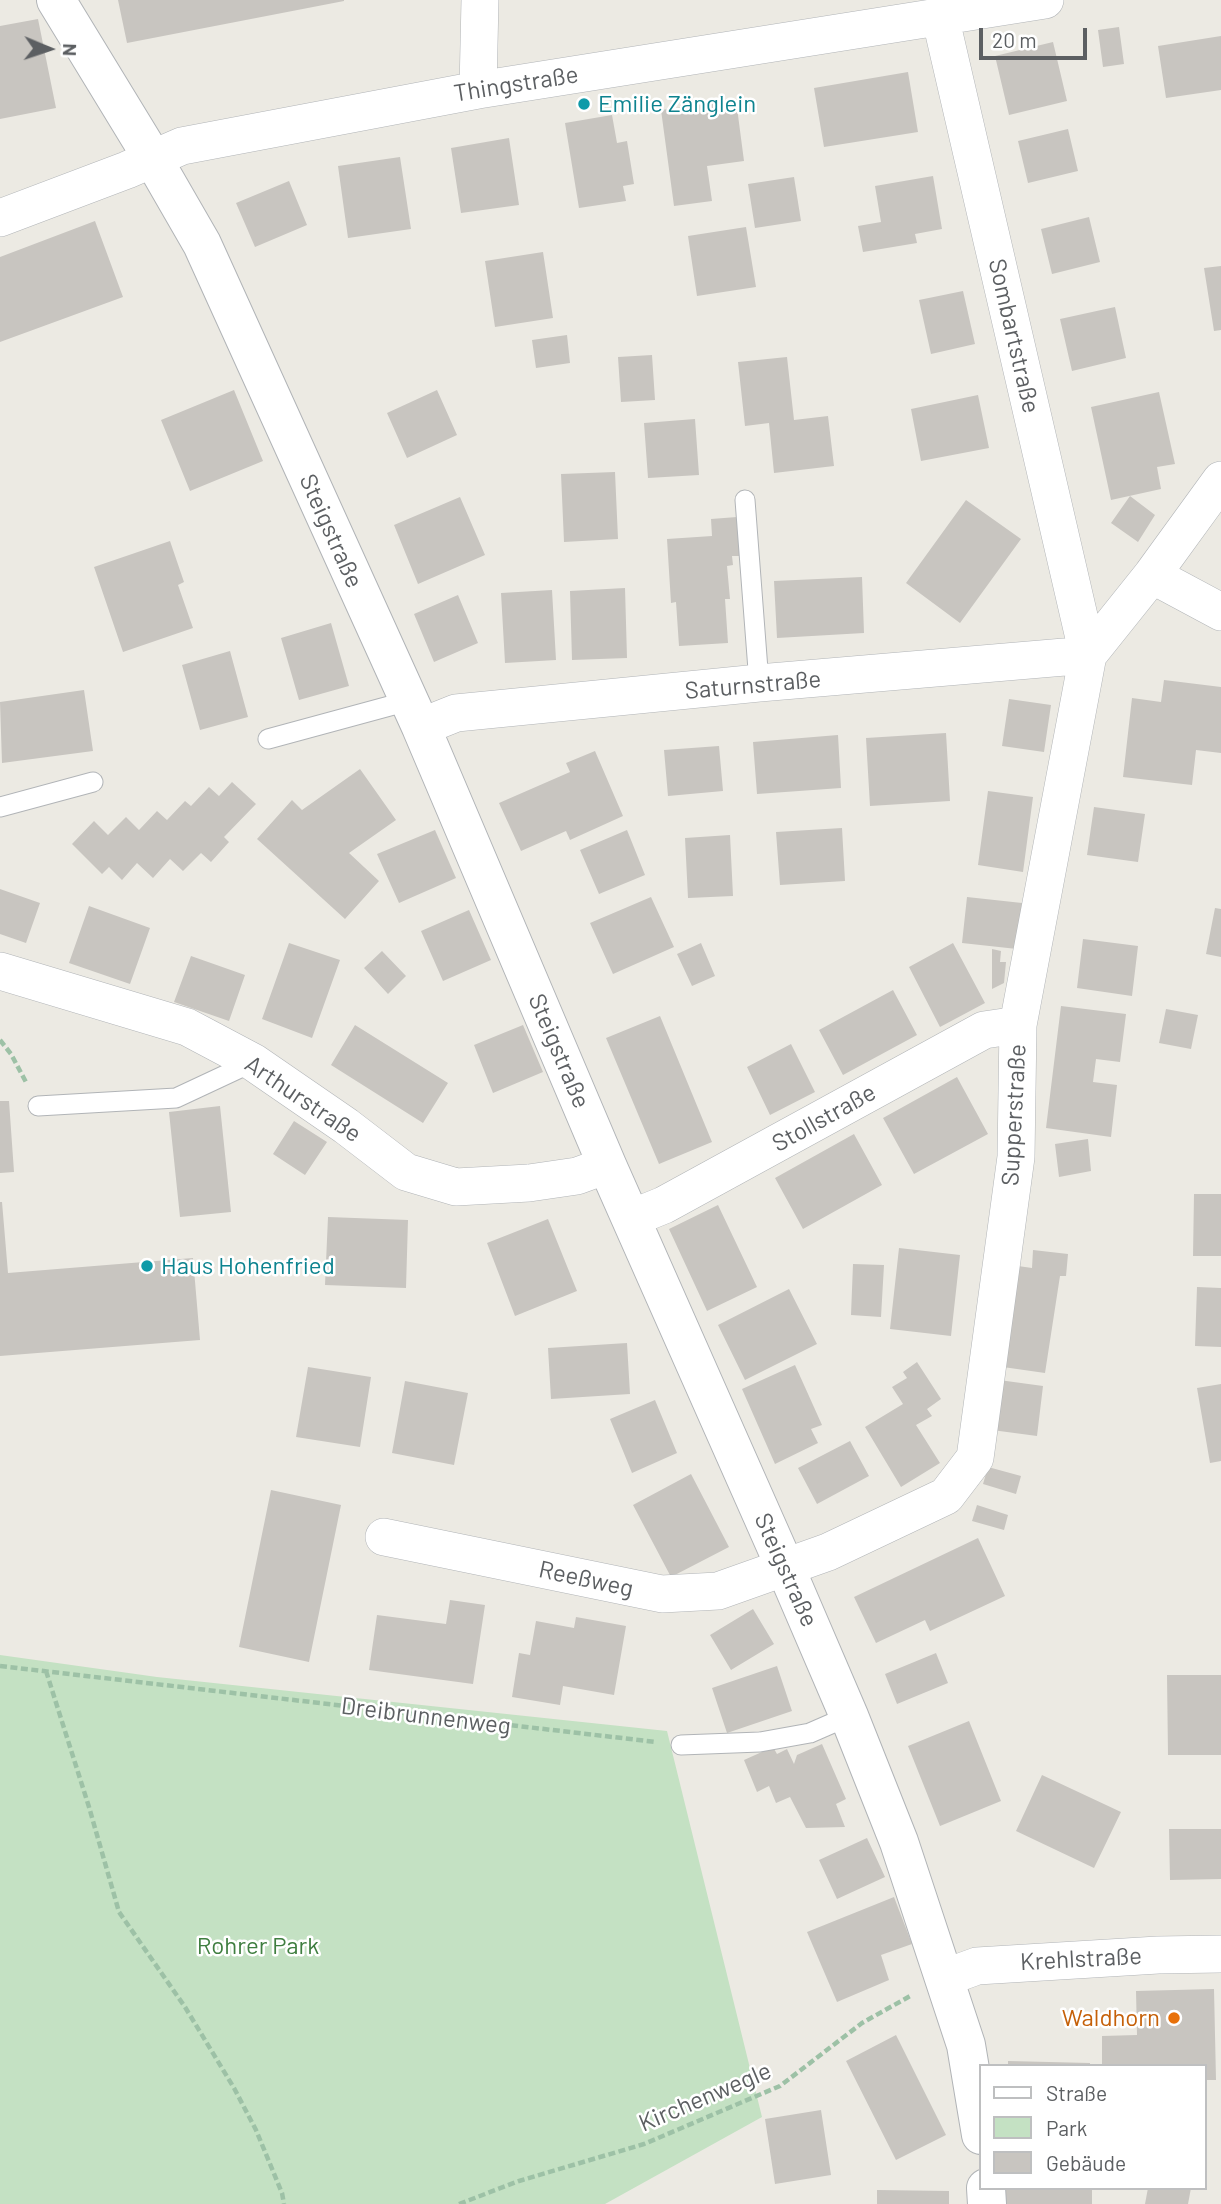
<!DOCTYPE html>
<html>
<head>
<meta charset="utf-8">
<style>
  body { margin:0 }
  #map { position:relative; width:1221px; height:2204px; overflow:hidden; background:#eceae3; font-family:Barlow,sans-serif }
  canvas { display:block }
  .legend { position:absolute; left:979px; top:2064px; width:228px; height:126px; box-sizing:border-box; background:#fff; border:2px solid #bebfc0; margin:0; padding:9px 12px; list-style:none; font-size:21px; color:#5c5f62 }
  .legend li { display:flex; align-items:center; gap:14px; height:35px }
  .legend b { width:35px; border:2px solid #bebfc0 }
  .north { position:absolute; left:14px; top:14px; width:70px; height:70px; -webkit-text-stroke:5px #fff; paint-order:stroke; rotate:92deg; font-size:19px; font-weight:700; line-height:28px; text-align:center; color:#5c5f62 }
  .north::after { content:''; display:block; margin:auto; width:24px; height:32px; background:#5c5f62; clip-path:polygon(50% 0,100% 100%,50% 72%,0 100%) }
  .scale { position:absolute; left:979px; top:28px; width:108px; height:32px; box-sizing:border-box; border:4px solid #5c5f62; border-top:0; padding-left:9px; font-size:21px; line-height:24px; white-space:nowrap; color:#5c5f62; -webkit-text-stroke:5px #fff; paint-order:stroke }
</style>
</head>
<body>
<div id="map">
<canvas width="1221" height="2204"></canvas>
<ul class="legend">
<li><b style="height:9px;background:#fff"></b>Straße</li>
<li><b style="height:19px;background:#c4e1c3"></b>Park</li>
<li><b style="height:19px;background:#c8c5c0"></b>Gebäude</li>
</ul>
<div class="north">N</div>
<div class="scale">20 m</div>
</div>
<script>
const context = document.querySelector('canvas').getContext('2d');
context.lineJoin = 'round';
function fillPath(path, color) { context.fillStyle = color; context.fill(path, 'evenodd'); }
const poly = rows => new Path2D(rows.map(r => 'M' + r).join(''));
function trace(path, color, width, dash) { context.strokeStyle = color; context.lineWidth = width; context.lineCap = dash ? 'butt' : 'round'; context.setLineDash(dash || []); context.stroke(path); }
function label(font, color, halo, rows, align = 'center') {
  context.font = font + ' Barlow,sans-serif'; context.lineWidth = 5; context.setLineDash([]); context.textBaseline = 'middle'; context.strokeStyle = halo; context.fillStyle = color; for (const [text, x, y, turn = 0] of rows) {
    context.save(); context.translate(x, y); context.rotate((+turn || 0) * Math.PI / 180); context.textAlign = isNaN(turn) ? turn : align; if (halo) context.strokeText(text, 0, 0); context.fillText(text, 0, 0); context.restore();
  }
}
fillPath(poly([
  [0,1655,157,1677,667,1731,762,2117,605,2204,0,2204]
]), '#c4e1c3');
fillPath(poly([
  [118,0,344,0,344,1,127,43],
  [38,19,56,108,0,119,0,26],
  [1119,27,1124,64,1103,67,1098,30],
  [1221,36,1221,90,1166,98,1158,46],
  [1053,42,1067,101,1009,115,995,56],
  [908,72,918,132,824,147,814,88],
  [736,100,744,161,707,166,712,201,674,206,661,110],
  [612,115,617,143,627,141,634,184,623,186,626,201,579,208,565,123],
  [1068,129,1078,171,1028,183,1018,141],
  [509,138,519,205,461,213,451,148],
  [400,157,411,229,348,238,338,166],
  [933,176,942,229,915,234,917,243,863,252,858,226,881,222,875,186],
  [794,177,801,221,755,228,748,184],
  [289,181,307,225,255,247,236,203],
  [1089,217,1100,262,1052,274,1041,229],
  [95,221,123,297,0,342,0,257],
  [746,227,756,287,697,296,688,236],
  [543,252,553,318,495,327,485,261],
  [1221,266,1221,330,1214,331,1204,268],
  [963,291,975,344,931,354,919,300],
  [1115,307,1126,358,1072,371,1060,319],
  [567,335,570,363,536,368,532,340],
  [652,355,655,400,621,402,618,357],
  [787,357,794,420,828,416,834,466,774,473,769,423,745,426,738,362],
  [234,390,263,461,190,491,161,420],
  [437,390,457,435,407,458,387,413],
  [1159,392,1175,464,1157,467,1161,489,1111,500,1091,407],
  [978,395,989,448,921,461,911,409],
  [695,419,699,475,648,478,644,423],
  [615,472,618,539,564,542,561,474],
  [1130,496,1155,515,1138,542,1111,523],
  [460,497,485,555,418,584,394,525],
  [966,500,1021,539,960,623,906,583],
  [737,517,740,556,732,556,733,565,727,566,730,599,725,599,728,643,679,646,676,602,671,603,667,539,712,536,711,519],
  [170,541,184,582,178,585,193,628,123,652,94,567],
  [862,577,864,633,777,638,774,581],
  [625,588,627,658,572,660,570,591],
  [552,590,556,660,505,663,501,593],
  [458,595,478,643,434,662,414,614],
  [331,623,349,686,299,700,281,638],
  [230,651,248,717,200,730,182,665],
  [1164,680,1221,687,1221,753,1196,750,1192,785,1123,777,1132,698,1161,702],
  [84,690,93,751,2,763,0,702],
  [1009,699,1051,705,1044,752,1002,746],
  [946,733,950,801,870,806,866,738],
  [838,735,841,788,757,794,753,742],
  [719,746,723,791,668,796,664,750],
  [595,751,623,816,570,840,566,831,521,851,499,803,570,772,566,763],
  [360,769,396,820,349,853,379,881,345,919,257,839,292,800,302,810],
  [232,782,256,804,224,837,229,842,211,862,201,853,183,871,170,859,153,878,137,863,122,880,109,867,102,874,72,844,94,821,108,835,126,817,139,830,157,811,167,820,185,801,191,806,209,787,219,796],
  [988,791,1033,797,1023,872,978,865],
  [1094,807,1145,814,1138,862,1087,855],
  [842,828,845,881,780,885,776,832],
  [435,830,456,878,399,903,377,854],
  [627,830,645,875,599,894,580,850],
  [730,835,733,896,688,898,685,838],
  [0,889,40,903,26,943,0,934],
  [651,897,674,947,613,974,590,923],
  [967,897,1022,903,1017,949,962,943],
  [89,906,150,928,130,984,69,963],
  [1215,908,1221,909,1221,957,1206,954],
  [469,910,491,960,443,981,421,931],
  [1083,939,1138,946,1132,996,1077,988],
  [289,943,340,960,312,1038,262,1019],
  [701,943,715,976,692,986,677,954],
  [953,943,985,1003,940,1027,909,967],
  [992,949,1001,951,1000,962,1006,962,1004,983,992,989],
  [382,951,406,976,388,994,364,968],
  [191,956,245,975,229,1021,174,1002],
  [893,990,917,1035,843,1075,819,1030],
  [1061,1006,1126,1014,1120,1062,1096,1059,1093,1082,1117,1085,1111,1137,1046,1128],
  [1166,1009,1198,1015,1191,1049,1159,1043],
  [660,1016,712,1142,659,1164,606,1038],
  [355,1025,448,1083,423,1123,331,1065],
  [523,1025,543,1072,493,1093,474,1045],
  [791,1044,815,1092,770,1115,747,1067],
  [957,1077,988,1134,914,1174,883,1118],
  [0,1101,9,1101,14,1172,0,1173],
  [220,1106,231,1212,180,1217,169,1112],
  [294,1121,327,1142,305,1175,273,1154],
  [854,1134,882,1185,803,1229,775,1178],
  [1088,1139,1091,1171,1059,1177,1055,1144],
  [1194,1194,1221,1194,1221,1256,1193,1256],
  [0,1202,2,1202,8,1273,193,1258,200,1340,0,1356],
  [718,1205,757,1287,707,1311,669,1229],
  [328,1217,408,1220,406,1288,325,1285],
  [548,1219,577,1291,515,1316,487,1243],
  [899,1248,960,1255,951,1336,890,1329],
  [1033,1250,1068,1254,1066,1276,1060,1276,1045,1373,1003,1367,1018,1266,1032,1268],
  [853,1264,884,1265,881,1317,851,1315],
  [1197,1287,1221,1288,1221,1347,1195,1346],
  [789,1289,817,1344,745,1380,718,1325],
  [627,1343,630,1394,551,1399,548,1348],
  [917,1362,941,1399,927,1409,932,1416,916,1425,940,1463,901,1487,865,1427,903,1404,892,1387,907,1378,903,1372],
  [795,1365,822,1425,811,1429,818,1443,775,1464,742,1389],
  [308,1367,371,1377,360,1447,296,1437],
  [999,1380,1043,1386,1037,1436,992,1430],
  [405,1381,468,1393,454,1465,392,1453],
  [1221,1384,1221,1461,1210,1463,1197,1388],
  [655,1400,677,1453,632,1473,610,1419],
  [850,1441,869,1476,817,1504,798,1468],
  [988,1467,1021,1476,1016,1494,983,1484],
  [691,1474,729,1547,671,1577,633,1505],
  [271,1490,341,1505,309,1662,239,1647],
  [977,1505,1008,1515,1004,1530,972,1521],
  [978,1538,1005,1596,930,1631,925,1620,876,1643,854,1597],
  [450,1600,485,1605,473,1684,369,1670,377,1615,446,1624],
  [753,1609,774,1644,731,1670,710,1635],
  [576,1617,626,1626,614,1695,563,1686,560,1705,512,1697,519,1653,530,1655,536,1621,574,1628],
  [936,1653,948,1683,897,1704,885,1674],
  [777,1666,792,1711,727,1733,712,1688],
  [1167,1675,1221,1675,1221,1755,1168,1755],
  [969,1721,1001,1801,940,1826,908,1746],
  [822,1744,846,1799,836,1804,845,1827,806,1828,790,1797,776,1803,769,1786,757,1792,744,1760,773,1747,777,1754,787,1749,794,1764,797,1755],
  [1042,1775,1121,1812,1094,1868,1016,1831],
  [1169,1829,1221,1829,1221,1879,1170,1880],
  [867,1838,885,1877,837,1899,819,1860],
  [894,1897,912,1944,881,1955,889,1980,837,2002,807,1932],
  [1214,1989,1216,2080,1205,2080,1205,2066,1102,2066,1102,2036,1137,2035,1136,1991],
  [896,2035,946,2135,896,2160,846,2061],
  [1008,2061,1090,2063,1090,2066,1008,2066],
  [821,2110,831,2175,775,2184,765,2119],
  [1005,2188,1092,2188,1092,2204,1005,2204],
  [1148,2188,1191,2188,1188,2204,1145,2204],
  [877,2190,949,2191,949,2204,877,2204]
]), '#c8c5c0');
const service = poly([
  [745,500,759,683],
  [268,739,408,701],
  [0,807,93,782],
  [38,1106,176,1098,253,1062],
  [681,1745,760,1742,810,1733,849,1716]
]);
const minor = poly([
  [478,90,480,0],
  [0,218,127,170,182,146,478,90,1045,0],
  [1152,575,1221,612],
  [421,727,456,713,759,683,1088,655,940,16],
  [0,971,187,1027,253,1062,346,1126,406,1172,456,1187,529,1183,577,1176,607,1165],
  [632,1218,664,1205,984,1030,1018,1025],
  [384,1537,662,1594,718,1591,828,1552,946,1496,975,1458,1016,1157,1018,1025,1088,655,1152,575,1221,480],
  [944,1978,977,1966,1158,1955,1221,1954]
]);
const tertiary = poly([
  [56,0,153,159,202,244,421,727,607,1165,785,1567,849,1716,899,1842,966,2045,981,2135],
  [986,2188,987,2204]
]);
trace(service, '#b1b4b7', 21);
trace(minor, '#b1b4b7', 38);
trace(tertiary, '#b1b4b7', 40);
trace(poly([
  [0,1040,11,1054,27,1084],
  [0,1666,656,1742],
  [46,1671,89,1807,119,1912,185,2007,234,2088,256,2130,282,2193,284,2204],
  [459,2204,519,2181,644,2144,780,2086,862,2023,912,1995]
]), '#9dc1a6', 4.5, [7, 3.5]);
trace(service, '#fff', 19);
trace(minor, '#fff', 37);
trace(tertiary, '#fff', 38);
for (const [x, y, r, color] of [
  [584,104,7,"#0f9aa8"],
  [147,1266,7,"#0f9aa8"],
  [1174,2018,7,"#e8710a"]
]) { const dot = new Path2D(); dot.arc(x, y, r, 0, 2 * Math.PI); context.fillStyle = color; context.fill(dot); trace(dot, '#fff', 2.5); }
label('24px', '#5c5f62', '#fff', [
  ["Thingstraße",516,84,-9],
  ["Sombartstraße",1014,336,77],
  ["Steigstraße",331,531,66],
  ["Saturnstraße",753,685,-5],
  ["Steigstraße",559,1051,67],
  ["Arthurstraße",303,1099,34],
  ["Supperstraße",1014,1115,-87],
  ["Stollstraße",824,1118,-29],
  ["Steigstraße",786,1570,66],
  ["Reeßweg",586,1579,12],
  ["Dreibrunnenweg",426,1716,7],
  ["Krehlstraße",1081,1959,-3],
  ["Kirchenwegle",705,2097,-23]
]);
label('24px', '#0d838f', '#fff', [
  ["Emilie Zänglein",598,104],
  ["Haus Hohenfried",161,1266]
], 'left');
label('24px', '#3f7e40', '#fff', [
  ["Rohrer Park",258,1946]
]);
label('24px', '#c56008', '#fff', [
  ["Waldhorn",1160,2018]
], 'right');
</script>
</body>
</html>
